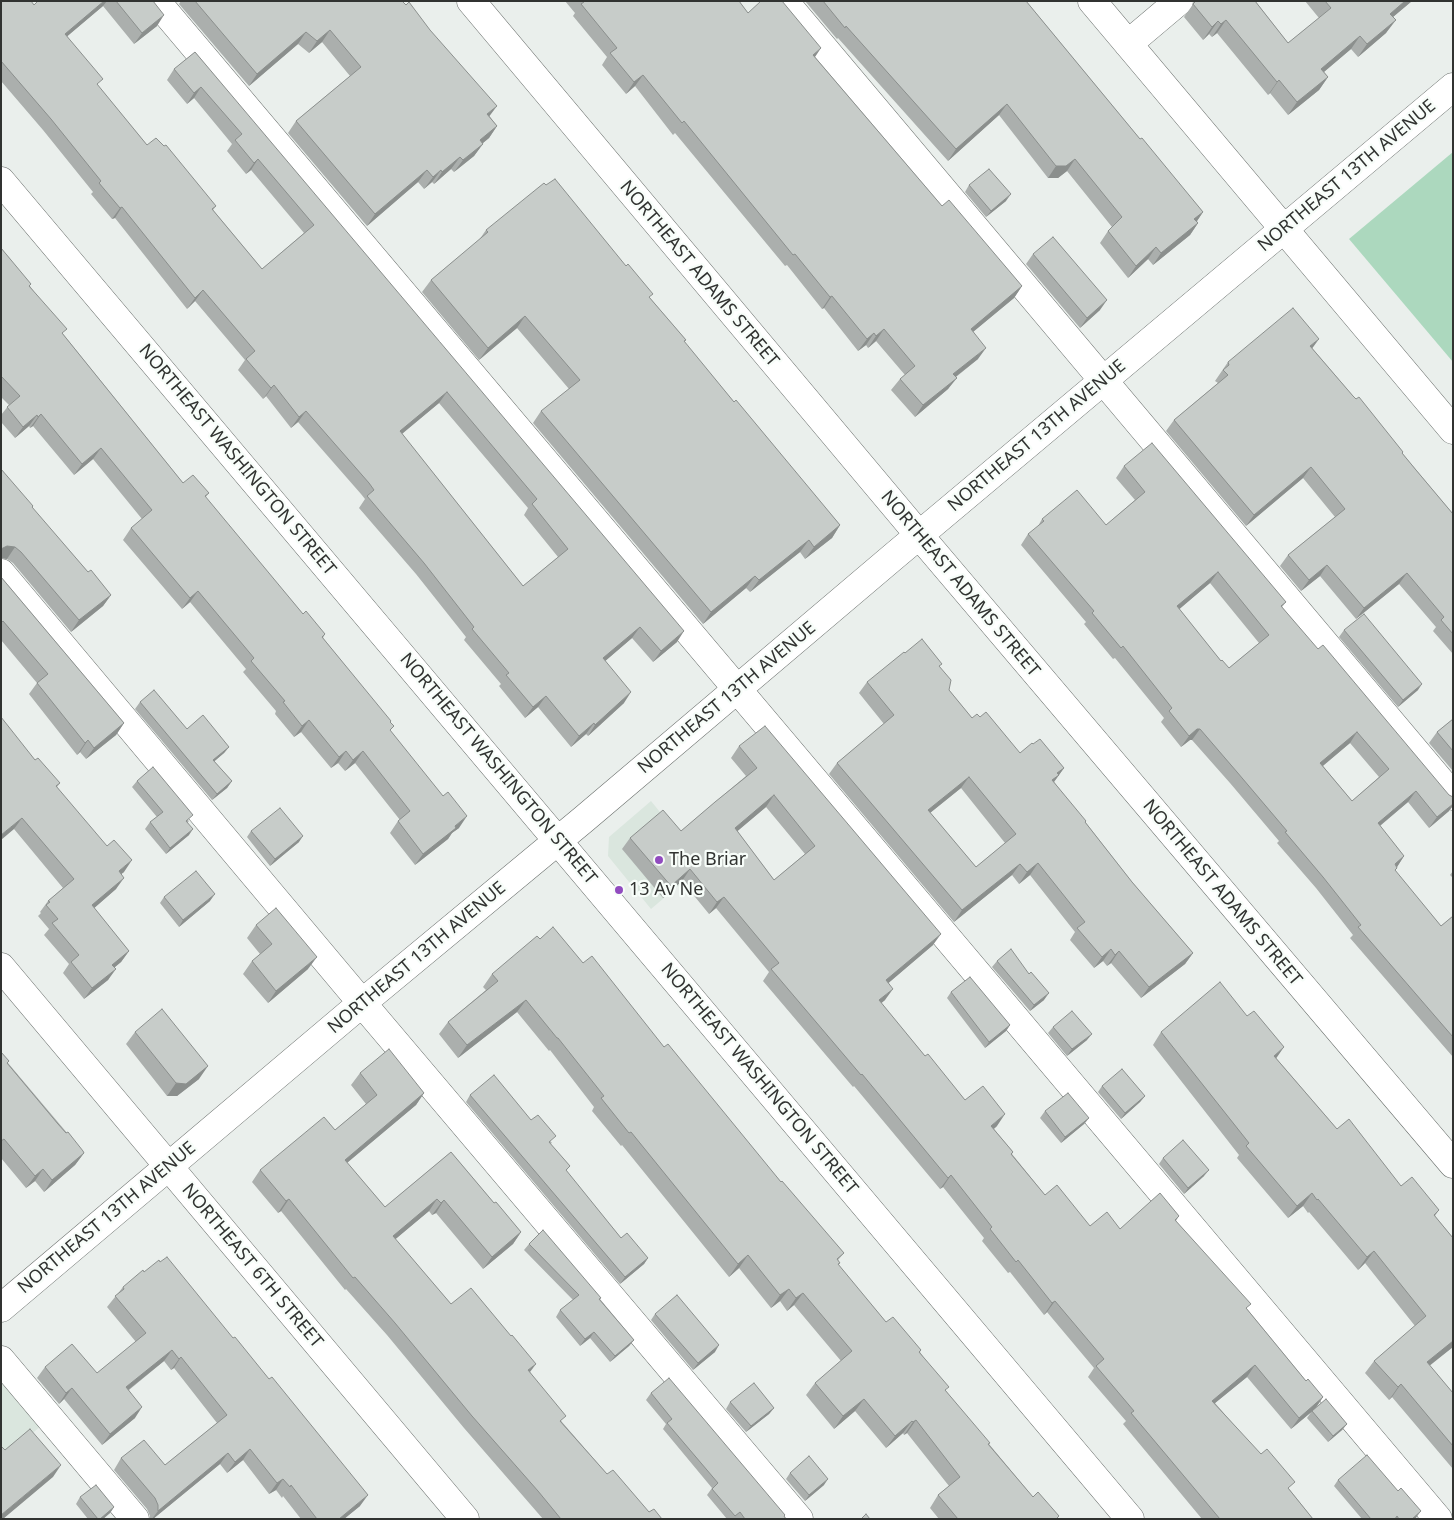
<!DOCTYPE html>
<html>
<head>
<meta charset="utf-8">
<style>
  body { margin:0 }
  #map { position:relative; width:1454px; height:1520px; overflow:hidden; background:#eaefec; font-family:"Noto Sans",sans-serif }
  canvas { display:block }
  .frame { position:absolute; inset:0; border:2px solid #313331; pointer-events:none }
</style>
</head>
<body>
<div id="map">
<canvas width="1454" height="1520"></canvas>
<div class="frame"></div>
</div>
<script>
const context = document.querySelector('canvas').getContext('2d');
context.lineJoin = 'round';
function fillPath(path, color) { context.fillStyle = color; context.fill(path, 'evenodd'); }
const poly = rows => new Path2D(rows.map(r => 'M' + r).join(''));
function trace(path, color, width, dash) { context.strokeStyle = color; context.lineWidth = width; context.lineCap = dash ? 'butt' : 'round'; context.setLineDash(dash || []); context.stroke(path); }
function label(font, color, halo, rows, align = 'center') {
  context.font = font + ' "Noto Sans",sans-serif'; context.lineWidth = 4.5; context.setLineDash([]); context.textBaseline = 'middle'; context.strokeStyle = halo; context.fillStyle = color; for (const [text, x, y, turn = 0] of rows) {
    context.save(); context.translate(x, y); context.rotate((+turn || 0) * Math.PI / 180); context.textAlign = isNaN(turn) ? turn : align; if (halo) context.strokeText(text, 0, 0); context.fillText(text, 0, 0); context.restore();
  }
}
fillPath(poly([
  [651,801,703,865,651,909,608,856,609,837],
  [1,1364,48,1420,1,1460]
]), '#dae6de');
fillPath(poly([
  [1453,152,1453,362,1349,239]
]), '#acd8be');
const minor = poly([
  [156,1,1438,1519],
  [471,1,919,535,1453,1164],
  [784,1,1453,796],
  [1092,1,1453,430],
  [1128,44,1179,1],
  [1,181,1130,1519],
  [1,573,362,1003,799,1519],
  [1,967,465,1519],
  [1,1308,362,1003,584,819,893,557,1453,87],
  [1,1360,135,1519]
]);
trace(minor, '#666b68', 29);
trace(minor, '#fff', 28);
fillPath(poly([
  [1,1,34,5,38,1,153,1,157,26,134,44,103,6,67,36,98,86,147,145,216,206,213,210,262,269,304,233,251,170,246,174,227,151,232,144,194,98,187,104,167,80,174,69,195,52,677,642,653,662,632,638,605,661,624,703,588,736,586,734,571,747,538,707,525,718,499,686,501,684,464,640,466,637,416,574,359,508,365,499,361,494,298,422,291,428,266,396,263,399,238,370,245,360,195,301,187,309,115,218,112,219,91,194,93,192,43,130,1,81],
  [439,403,528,508,524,515,558,557,523,586,402,434],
  [181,1,402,1,497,126,489,138,483,143,474,156,454,172,451,169,434,184,432,182,424,189,418,182,367,226,288,133,296,121,350,76,322,42,309,53,298,44,249,86,179,4],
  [565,1,739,1,748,13,815,57,942,206,1022,286,1014,298,973,332,978,359,956,377,948,389,915,417,891,390,900,379,905,375,876,341,868,348,866,345,858,351,824,308,822,309,787,265,785,266,675,133,673,135,635,86,626,94,602,65,607,57,573,16,575,13],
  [805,1,1026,1,1140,139,1203,212,1197,221,1198,223,1190,235,1153,265,1148,259,1128,278,1100,243,1108,231,1112,227,1067,171,1058,178,1048,178,999,115,948,161,838,38,837,39],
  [1194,1,1257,1,1256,2,1288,43,1319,18,1305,1,1412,1,1393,17,1386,33,1358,57,1351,49,1324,72,1328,77,1319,90,1288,115,1270,93,1268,95,1217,33,1212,37,1209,34,1203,40,1184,17,1194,3],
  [969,185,1006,201,986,217,965,192],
  [486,230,650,298,686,340,684,342,734,402,840,525,832,538,805,559,800,552,750,592,746,588,703,624,533,423,541,411,569,389,517,328,479,360,422,292,431,280,479,240],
  [1,248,30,286,63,334,183,483,209,493,205,498,303,614,325,634,323,638,390,722,390,731,459,828,452,833,448,839,415,865,390,833,398,821,400,820,355,763,345,771,338,763,331,768,301,732,294,737,275,714,276,711,243,672,246,669,190,602,182,609,123,540,131,528,142,519,93,459,74,475,33,426,30,428,29,426,15,438,1,422,1,415,9,405,1,397],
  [1033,254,1100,310,1080,328,1026,264],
  [1312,348,1353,396,1402,453,1453,514,1453,654,1433,631,1436,627,1399,584,1356,619,1320,576,1301,591,1280,566,1288,555,1335,517,1303,478,1246,526,1166,431,1174,420,1218,383,1215,381,1228,362],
  [1124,466,1286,602,1282,607,1449,811,1429,828,1408,802,1380,826,1404,856,1397,867,1395,871,1441,926,1453,916,1453,1057,1350,938,1353,935,1316,888,1277,843,1279,841,1230,783,1192,740,1190,740,1181,747,1161,722,1164,718,1115,658,1113,659,1084,624,1086,622,1021,545,1028,534,1037,528,1042,519,1106,525,1135,500,1116,478],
  [1210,583,1259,643,1229,668,1221,661,1179,609],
  [1350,743,1379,777,1352,801,1323,766],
  [1,469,32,508,88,572,111,595,103,606,71,632,13,563,7,559,1,558],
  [1,577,124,723,116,735,86,759,80,752,77,755,29,694,37,683,1,640],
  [1344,630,1418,690,1398,707,1339,637],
  [940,667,949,690,972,718,980,717,1020,753,1064,768,1054,782,1132,882,1193,953,1185,964,1141,998,1111,963,1107,966,1103,961,1094,968,1070,940,1075,932,1030,875,1019,884,1012,875,954,922,829,774,837,763,884,724,859,693,867,682],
  [961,788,1005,843,976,867,930,813],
  [140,702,187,729,229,747,224,753,214,761,232,781,227,788,212,800,135,709],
  [1453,719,1453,771,1429,743,1437,732],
  [739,746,933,945,888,983,885,1000,881,1003,925,1056,965,1100,997,1126,994,1129,1013,1152,1012,1154,1045,1195,1090,1226,1120,1229,1179,1216,1176,1221,1247,1309,1306,1381,1323,1397,1315,1409,1291,1429,1247,1377,1215,1403,1290,1490,1313,1519,1202,1519,1123,1424,1126,1421,1088,1377,1094,1368,1047,1312,1044,1315,1010,1272,1008,1273,982,1241,984,1238,943,1187,940,1189,854,1086,853,1087,763,981,769,972,716,908,709,914,682,881,663,898,622,849,630,838,681,831,746,776,731,758],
  [766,807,805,854,774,880,737,831],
  [35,760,60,783,57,787,124,872,121,874,116,889,94,908,129,951,121,962,115,967,108,980,84,999,63,973,69,964,44,935,49,929,38,916,41,913,40,912,48,901,63,888,14,829],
  [137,781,189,821,188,822,189,835,166,854,145,829,150,822,157,817,132,787],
  [251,831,299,842,270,866,247,837],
  [1453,871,1453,878,1450,875],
  [164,897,210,901,179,927,160,903],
  [256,925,308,969,268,1003,243,974,252,961,260,954,247,938],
  [540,939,583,963,664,1047,781,1182,844,1253,838,1260,840,1263,838,1265,886,1322,921,1350,920,1352,946,1391,989,1444,1033,1497,1059,1516,1057,1519,939,1519,930,1508,938,1495,949,1486,907,1433,904,1435,903,1433,886,1448,855,1411,834,1429,806,1395,815,1383,841,1361,794,1305,787,1311,780,1301,771,1308,739,1268,729,1277,622,1145,621,1146,592,1111,594,1107,550,1050,549,1051,517,1012,458,1058,439,1034,448,1022,486,990,483,987,492,974],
  [997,961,1044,1000,1030,1011,992,967],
  [951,992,1010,1025,1006,1031,985,1048,947,998],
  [1053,1027,1087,1040,1067,1056,1048,1033],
  [135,1032,199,1079,177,1096,167,1096,126,1044],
  [1161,1032,1276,1058,1337,1129,1401,1186,1439,1210,1435,1216,1453,1238,1453,1347,1429,1365,1453,1393,1453,1469,1392,1397,1389,1400,1365,1373,1374,1361,1415,1326,1365,1263,1358,1270,1309,1212,1308,1213,1303,1206,1288,1218,1237,1158,1239,1155,1153,1045],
  [1,1052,8,1063,84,1153,75,1165,44,1192,35,1181,26,1188,1,1158],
  [360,1073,424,1093,416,1105,347,1163,385,1207,451,1152,494,1203,521,1232,513,1244,483,1269,436,1213,432,1215,429,1211,395,1239,451,1304,530,1372,562,1422,607,1474,649,1512,662,1519,543,1519,464,1428,387,1335,346,1289,345,1290,281,1211,278,1213,252,1182,260,1170,335,1130,366,1104,351,1085],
  [1102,1086,1145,1096,1140,1102,1121,1119,1098,1092],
  [470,1095,531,1120,552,1143,550,1144,570,1166,566,1171,621,1238,648,1258,644,1264,620,1284,466,1102],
  [1045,1111,1089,1118,1084,1124,1061,1143,1040,1118],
  [1163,1158,1204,1176,1184,1194,1159,1164],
  [529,1244,600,1299,634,1340,629,1346,610,1362,590,1338,580,1346,556,1317,560,1310,573,1300,524,1250],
  [123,1287,360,1506,344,1519,301,1519,283,1496,282,1498,276,1490,269,1494,243,1460,227,1473,220,1464,153,1519,150,1519,150,1516,147,1509,114,1470,121,1458,165,1465,217,1423,174,1368,171,1370,164,1361,129,1390,135,1418,102,1445,64,1399,59,1404,37,1378,45,1367,97,1373,136,1342,107,1307],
  [655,1314,715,1352,693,1370,651,1320],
  [651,1393,784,1516,786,1519,727,1519,707,1495,712,1488,663,1429,666,1424,646,1400],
  [730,1402,774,1408,769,1414,746,1432,726,1409],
  [1312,1411,1347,1424,1342,1430,1328,1442,1307,1418],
  [790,1473,824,1485,805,1501,786,1479],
  [1338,1480,1416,1518,1415,1519,1362,1519,1334,1486],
  [80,1497,114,1507,110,1513,103,1519,88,1519,76,1504]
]), '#abafad');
fillPath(poly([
  [104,1,107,1,103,6,57,45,65,34],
  [1405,1,1412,1,1381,27,1390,14],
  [164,15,157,26,134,44,142,33],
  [1226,20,1217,33,1212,37,1221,24],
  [1396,20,1386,33,1358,57,1367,44],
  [1218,21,1209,34,1203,40,1212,27],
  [330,30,322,42,309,53,317,41],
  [306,32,298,44,249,86,257,74],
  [1360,36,1351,49,1312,82,1321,69],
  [821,48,813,60,813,55],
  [643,75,635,86,626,94,634,82],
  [1328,77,1319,90,1288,115,1297,102],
  [1279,80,1270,93,1268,95,1277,82],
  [201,87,194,98,187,104,194,93],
  [1007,104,999,115,948,161,956,149],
  [497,106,488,118,487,114],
  [497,126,489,138,472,152,480,140],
  [483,144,474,156,454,172,463,160],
  [460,157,451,169,434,184,442,172],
  [258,159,251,170,246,174,254,163],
  [1075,159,1067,171,1058,178,1048,178,1056,166],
  [427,170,418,182,367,226,375,214],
  [441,170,432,182,424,189,433,177],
  [1011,194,1006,201,986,217,991,211],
  [122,207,115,218,112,219,120,208],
  [1203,212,1195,224,1194,219],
  [1198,223,1190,235,1153,265,1161,253],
  [1156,247,1148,259,1128,278,1136,266],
  [1022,286,1014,298,962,341,971,329],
  [203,290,195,301,187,309,195,298],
  [832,296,824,308,822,309,830,297],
  [1107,300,1100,310,1080,328,1087,318],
  [525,316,517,328,479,360,488,348],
  [884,329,876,341,868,348,876,336],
  [874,333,866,345,858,351,867,339],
  [1319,339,1311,350,1310,346],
  [986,348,978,359,945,385,953,374],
  [957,378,948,389,915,417,923,405],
  [274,385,266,396,263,399,271,388],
  [447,392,439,403,392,442,400,431],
  [306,411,298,422,291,428,299,417],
  [41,414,33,426,30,428,38,417],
  [37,415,29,426,15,438,23,427],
  [101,448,93,459,74,475,82,464],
  [1311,467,1303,478,1246,526,1254,515],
  [840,525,832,538,805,559,814,547],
  [809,540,800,552,750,592,759,580],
  [7,546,15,547,7,559,1,558,1,549],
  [1327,565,1320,576,1301,591,1309,580],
  [1218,572,1210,583,1169,618,1177,606],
  [1407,573,1399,584,1356,619,1364,608],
  [755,576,746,588,703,624,711,612],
  [198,591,190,602,182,609,190,598],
  [111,595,103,606,71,632,79,620],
  [640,627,632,638,596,669,603,658],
  [684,631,677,642,653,662,661,651],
  [1422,684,1418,690,1398,707,1403,700],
  [631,692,624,703,588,736,595,725],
  [546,696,538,707,525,718,533,707],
  [309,720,301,732,294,737,302,726],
  [124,723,116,735,86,759,94,748],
  [594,723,586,734,571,747,579,736],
  [1197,729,1200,729,1192,740,1190,740,1181,747,1189,736],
  [1357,732,1350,743,1313,774,1320,763],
  [88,740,80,752,77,755,85,743],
  [229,747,224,753,209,766,213,760],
  [346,751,338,763,331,768,339,757],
  [363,751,355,763,345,771,353,760],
  [1064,768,1051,786,1044,792,1057,773],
  [969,777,961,788,920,821,928,810],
  [232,781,227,788,212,800,217,794],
  [1416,791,1408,802,1370,834,1378,823],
  [774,795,766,807,727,840,735,828],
  [1453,804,1453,806,1449,811,1429,828,1437,817],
  [467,816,459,828,452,833,448,839,415,865,423,854,455,826],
  [22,818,14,829,1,840,1,835],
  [193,829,189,835,166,854,170,848],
  [303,836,299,842,270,866,275,859],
  [1404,856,1397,867,1395,864],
  [132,860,124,872,111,882,119,871],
  [1038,863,1030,875,1019,884,1027,872],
  [1020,864,1012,875,954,922,962,910],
  [690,869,682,881,663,898,671,886],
  [124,878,116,889,84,917,92,905],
  [215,894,210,901,179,927,183,920],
  [724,897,716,908,709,914,717,902],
  [941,934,933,945,878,992,886,980],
  [1111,949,1103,961,1094,968,1102,957],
  [129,951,121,962,104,976,112,965],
  [1119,951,1111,963,1107,966,1115,955],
  [1193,953,1185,964,1141,998,1149,987],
  [317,957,308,969,268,1003,276,991],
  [116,969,108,980,84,999,92,988],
  [893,989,885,1000,871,1012,879,1000],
  [1049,993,1044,1000,1030,1011,1034,1005],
  [526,1000,517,1012,458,1058,467,1045],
  [1010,1025,1006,1031,985,1048,989,1042],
  [1092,1034,1087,1040,1067,1056,1072,1049],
  [1284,1047,1275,1060,1274,1056],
  [208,1066,199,1079,177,1096,167,1096,176,1083],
  [424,1093,416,1105,336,1172,345,1160],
  [1145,1096,1140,1102,1121,1119,1125,1113],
  [1005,1114,997,1126,983,1137,991,1126],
  [1089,1118,1084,1124,1061,1143,1065,1137],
  [84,1153,75,1165,44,1192,52,1180],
  [43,1169,35,1181,26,1188,35,1176],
  [1209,1170,1204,1176,1184,1194,1188,1188],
  [951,1175,943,1187,940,1189,948,1178],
  [1312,1193,1303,1206,1288,1218,1297,1206],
  [289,1199,281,1211,278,1213,286,1201],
  [437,1199,429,1211,385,1248,393,1236],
  [444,1200,436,1213,432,1215,441,1203],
  [521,1232,513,1244,483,1269,492,1257],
  [1374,1251,1365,1263,1358,1270,1367,1257],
  [748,1255,739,1268,729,1277,738,1264],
  [648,1258,644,1264,620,1284,625,1277],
  [789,1289,780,1301,771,1308,780,1295],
  [803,1293,794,1305,787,1311,796,1298],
  [1055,1301,1047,1312,1044,1315,1052,1303],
  [594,1332,590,1338,580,1346,585,1339],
  [634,1340,629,1346,610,1362,615,1356],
  [1453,1341,1453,1347,1418,1375,1427,1362],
  [719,1345,715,1352,693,1370,698,1363],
  [172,1350,164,1361,118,1398,126,1387],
  [181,1357,174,1368,171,1370,179,1359],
  [536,1364,527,1376,528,1370],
  [1255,1365,1247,1377,1204,1412,1212,1401],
  [1401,1384,1392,1397,1389,1400,1398,1387],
  [72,1388,64,1399,59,1404,66,1393],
  [1323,1397,1315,1409,1291,1429,1299,1418],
  [864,1399,855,1411,834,1429,843,1416],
  [142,1407,135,1418,102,1445,110,1434],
  [774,1408,769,1414,746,1432,751,1426],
  [916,1420,907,1433,904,1435,913,1422],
  [912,1421,903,1433,886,1448,895,1436],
  [1347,1424,1342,1430,1328,1442,1333,1436],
  [250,1449,243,1460,227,1473,235,1462],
  [228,1453,220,1464,153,1519,152,1519,158,1511],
  [61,1465,53,1477,3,1519,1,1519,1,1515],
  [283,1479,276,1490,269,1494,277,1483],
  [828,1479,824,1485,805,1501,809,1495],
  [368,1495,360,1506,344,1519,339,1519],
  [114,1507,110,1513,103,1519,100,1519],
  [1421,1511,1415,1519,1412,1519]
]), '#8b8f8d');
const building = poly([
  [1,1,31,1,34,5,38,1,104,1,65,34,103,79,97,84,147,145,156,138,164,146,166,145,216,206,212,209,262,269,314,225,258,159,254,163,235,140,242,134,201,87,194,93,174,69,195,52,684,631,661,651,640,627,603,658,631,692,595,725,594,723,579,736,546,696,533,707,506,675,509,673,472,629,474,627,424,563,367,496,374,490,369,483,306,411,299,417,274,385,271,388,246,359,255,351,203,290,195,298,122,207,120,208,99,183,101,181,51,119,1,61,1,1],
  [447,392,537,499,532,504,568,549,523,586,400,431,447,392],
  [116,1,153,1,164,15,142,33,116,1],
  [195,1,402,1,406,5,409,2,430,30,497,106,487,114,497,126,480,140,483,144,463,160,460,157,442,172,441,170,433,177,427,170,375,214,296,121,361,67,330,30,317,41,306,32,257,74,195,1],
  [583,1,739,1,748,13,761,1,782,1,821,48,813,55,942,206,949,200,1022,286,971,329,986,348,953,374,957,378,923,405,900,379,915,366,884,329,876,336,874,333,867,339,832,296,830,297,795,254,793,255,684,121,682,123,643,75,634,82,610,53,617,48,581,4,584,2,583,1],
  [823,1,1026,1,1140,139,1142,138,1203,212,1194,219,1198,223,1161,253,1156,247,1136,266,1108,231,1122,217,1075,159,1066,166,1056,166,1007,104,956,149,846,26,845,28,823,1],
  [1196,1,1255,1,1288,43,1331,8,1325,1,1405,1,1390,14,1396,20,1367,44,1360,36,1321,69,1328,77,1297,102,1279,80,1277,82,1226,20,1221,24,1218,21,1212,27,1193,4,1196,1],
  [989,169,1011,194,991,211,969,185,989,169],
  [555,179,626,266,628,264,653,294,649,297,686,340,684,341,734,402,736,400,840,525,814,547,809,540,759,580,755,576,711,612,541,411,580,380,525,316,488,348,431,280,488,232,486,230,544,183,546,185,555,179],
  [1053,237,1107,300,1087,318,1033,254,1053,237],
  [1,248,31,284,29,286,67,329,62,333,183,483,193,475,209,493,205,496,303,614,306,611,325,634,322,637,391,721,390,722,394,726,390,730,443,796,448,792,467,816,455,826,456,828,423,854,398,821,410,811,363,751,353,760,346,751,339,757,309,720,302,726,283,702,285,701,251,661,254,658,198,591,190,598,131,528,152,510,101,448,82,464,41,414,38,417,37,415,23,427,7,407,20,396,1,376,1,248],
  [1293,308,1319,339,1310,346,1353,396,1356,399,1359,397,1403,452,1402,453,1416,470,1453,514,1453,634,1441,620,1444,617,1407,573,1364,608,1327,565,1309,580,1288,555,1345,509,1311,467,1254,515,1174,420,1228,375,1223,370,1229,365,1228,362,1293,308],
  [1152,443,1286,602,1281,606,1318,649,1323,645,1449,795,1453,797,1453,804,1437,817,1416,791,1378,823,1404,856,1395,864,1397,868,1395,870,1441,926,1453,916,1453,1037,1358,927,1361,925,1323,877,1285,832,1287,831,1237,772,1200,729,1197,729,1189,736,1169,711,1172,708,1123,646,1121,648,1092,613,1094,611,1028,534,1044,521,1042,519,1077,490,1106,525,1145,492,1124,466,1152,443],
  [1218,572,1269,635,1229,668,1222,660,1221,661,1177,606,1218,572],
  [1357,732,1389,769,1352,801,1320,763,1357,732],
  [1,469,33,506,32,507,88,572,91,570,111,595,79,620,21,552,15,547,7,546,1,549,1,469],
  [1,577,124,723,94,748,88,740,85,743,37,683,48,674,3,621,1,623,1,577],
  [1364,614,1422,684,1403,700,1344,630,1364,614],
  [922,639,942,664,939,666,951,680,949,690,972,718,977,714,980,717,986,712,1020,753,1032,743,1033,744,1040,739,1064,768,1057,773,1059,775,1052,780,1086,821,1085,822,1132,882,1193,953,1149,987,1119,951,1115,955,1111,949,1102,957,1077,928,1085,922,1038,863,1027,872,1020,864,962,910,837,763,894,715,867,682,904,652,905,653,922,639],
  [969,777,1016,834,976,867,928,810,969,777],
  [154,690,187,729,203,715,229,747,213,760,232,781,217,794,140,702,154,690],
  [1,717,35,760,38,758,60,783,56,786,107,846,114,840,132,860,119,871,124,878,92,905,129,951,112,965,116,969,92,988,71,962,79,955,52,923,58,919,46,905,50,902,48,901,74,879,22,818,1,835,1,717],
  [1453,719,1453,751,1437,732,1453,719],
  [765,726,941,934,886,980,893,989,879,1000,925,1056,928,1054,965,1100,983,1086,1005,1114,991,1126,1013,1152,1011,1154,1045,1195,1057,1185,1090,1226,1107,1212,1120,1229,1160,1193,1179,1216,1175,1220,1251,1304,1246,1308,1306,1381,1308,1379,1323,1397,1299,1418,1255,1365,1212,1401,1261,1454,1267,1449,1295,1482,1288,1488,1313,1519,1220,1519,1131,1413,1134,1411,1096,1366,1104,1359,1055,1301,1052,1303,1018,1260,1016,1262,990,1229,992,1227,951,1175,948,1178,862,1074,861,1075,771,969,779,963,724,897,717,902,690,869,671,886,630,838,663,810,681,831,715,802,757,768,739,746,765,726],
  [774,795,815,846,774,880,735,828,774,795],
  [153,767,193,815,186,821,193,829,170,848,150,822,163,812,137,781,153,767],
  [280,808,303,836,275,859,251,831,280,808],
  [196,871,215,894,183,920,164,897,196,871],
  [276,908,317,957,276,991,252,961,272,944,256,925,276,908],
  [553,927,583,963,592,956,664,1047,668,1044,781,1182,782,1181,844,1253,837,1259,840,1263,838,1264,886,1322,893,1317,921,1350,919,1352,949,1387,945,1390,990,1443,988,1444,1033,1497,1038,1492,1059,1516,1056,1519,958,1519,938,1495,960,1477,916,1420,913,1422,912,1421,895,1436,864,1399,843,1416,815,1383,852,1351,803,1293,796,1298,789,1289,780,1295,748,1255,738,1264,631,1132,629,1133,601,1098,604,1096,558,1038,557,1038,526,1000,467,1045,448,1022,498,981,492,974,537,936,540,939,553,927],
  [1011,949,1029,974,1031,972,1049,993,1034,1005,997,961,1011,949],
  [970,977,1010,1025,989,1042,951,992,970,977],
  [1220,982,1247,1016,1254,1011,1284,1047,1274,1056,1337,1129,1349,1119,1401,1186,1412,1177,1439,1210,1434,1215,1453,1238,1453,1341,1427,1362,1453,1393,1453,1446,1401,1384,1398,1387,1374,1361,1426,1316,1374,1251,1367,1257,1318,1199,1317,1200,1312,1193,1297,1206,1246,1146,1249,1143,1161,1032,1220,982],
  [162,1009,208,1066,186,1084,176,1083,135,1032,162,1009],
  [1072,1011,1092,1034,1072,1049,1053,1027,1072,1011],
  [389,1049,424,1093,345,1160,385,1207,451,1152,494,1203,496,1202,521,1232,492,1257,444,1200,441,1203,437,1199,393,1236,451,1304,471,1288,511,1336,512,1335,536,1364,528,1370,566,1416,560,1421,607,1474,613,1470,649,1512,654,1509,662,1519,561,1519,538,1491,472,1416,395,1323,355,1277,353,1278,289,1199,286,1201,260,1170,324,1117,335,1130,377,1095,360,1073,389,1049],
  [1,1052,9,1061,7,1063,58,1124,66,1133,68,1132,83,1151,84,1153,52,1180,43,1169,35,1176,4,1139,1,1141,1,1052],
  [1122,1069,1145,1096,1125,1113,1102,1086,1122,1069],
  [494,1075,531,1120,538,1115,556,1136,549,1142,570,1166,566,1170,621,1238,627,1233,648,1258,625,1277,470,1095,494,1075],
  [1068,1093,1089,1118,1065,1137,1045,1111,1068,1093],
  [1183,1140,1209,1170,1188,1188,1163,1158,1183,1140],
  [543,1230,601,1298,599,1299,634,1340,615,1356,594,1332,585,1339,560,1310,579,1295,529,1244,543,1230],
  [167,1257,233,1338,235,1337,269,1379,272,1377,368,1495,339,1519,317,1519,291,1485,290,1487,283,1479,277,1483,250,1449,235,1462,228,1453,158,1511,158,1505,155,1498,121,1458,144,1440,165,1465,227,1415,181,1357,179,1359,172,1350,126,1387,142,1407,110,1434,72,1388,66,1393,45,1367,72,1344,97,1373,146,1333,115,1296,124,1289,123,1287,143,1270,144,1272,159,1260,160,1262,167,1257],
  [677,1295,719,1345,698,1363,655,1314,677,1295],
  [669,1378,785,1515,784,1516,786,1519,745,1519,740,1512,735,1516,712,1489,718,1483,667,1423,672,1419,651,1393,669,1378],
  [754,1383,774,1408,751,1426,730,1402,754,1383],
  [1326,1399,1347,1424,1333,1436,1312,1411,1326,1399],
  [30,1429,61,1465,1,1515,1,1446,5,1450,30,1429],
  [1367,1455,1398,1491,1401,1488,1421,1511,1412,1519,1399,1519,1397,1516,1395,1519,1371,1519,1338,1480,1367,1455],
  [809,1456,828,1479,809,1495,790,1473,809,1456],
  [96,1485,114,1507,100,1519,98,1519,80,1497,96,1485],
  [866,1514,870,1519,861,1519,866,1514]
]);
fillPath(building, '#c7ccc9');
trace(building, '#8b8f8d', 1);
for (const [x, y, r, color] of [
  [659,860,5,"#914bbf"],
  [619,890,5,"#914bbf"]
]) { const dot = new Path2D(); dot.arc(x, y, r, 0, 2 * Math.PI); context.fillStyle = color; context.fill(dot); trace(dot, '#f7fdf9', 2); }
label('18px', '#313331', '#f7fdf9', [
  ["NORTHEAST 13TH AVENUE",1347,176,-40],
  ["NORTHEAST ADAMS STREET",699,274,50],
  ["NORTHEAST 13TH AVENUE",1037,436,-40],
  ["NORTHEAST WASHINGTON STREET",237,460,50],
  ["NORTHEAST ADAMS STREET",960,584,50],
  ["NORTHEAST 13TH AVENUE",727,698,-40],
  ["NORTHEAST WASHINGTON STREET",498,769,50],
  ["NORTHEAST ADAMS STREET",1222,893,50],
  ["NORTHEAST 13TH AVENUE",417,958,-40],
  ["NORTHEAST WASHINGTON STREET",759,1079,50],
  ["NORTHEAST 13TH AVENUE",107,1218,-40],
  ["NORTHEAST 6TH STREET",252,1266,50]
]);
label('18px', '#313331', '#f7fdf9', [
  ["The Briar",669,860],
  ["13 Av Ne",629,890]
], 'left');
</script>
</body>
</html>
